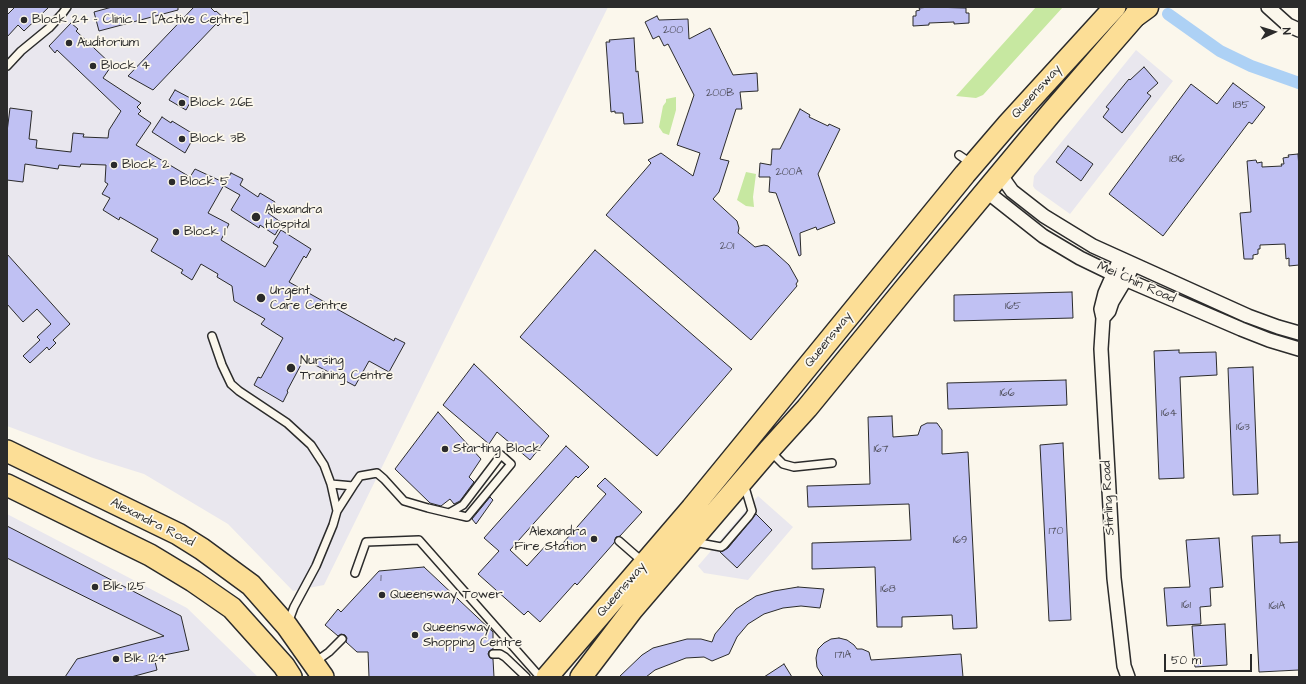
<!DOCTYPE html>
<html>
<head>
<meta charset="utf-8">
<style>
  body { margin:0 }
  #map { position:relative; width:1306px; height:684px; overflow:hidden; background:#fbf7ec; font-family:"Architects Daughter",sans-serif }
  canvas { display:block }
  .frame { position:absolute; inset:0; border:8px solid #2b2b2b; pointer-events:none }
  .north { position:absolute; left:1254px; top:12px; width:40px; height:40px; -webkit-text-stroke:3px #fbf7ec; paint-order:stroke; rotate:86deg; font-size:11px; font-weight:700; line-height:16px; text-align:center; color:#2b2b2b }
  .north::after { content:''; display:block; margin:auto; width:14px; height:18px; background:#2b2b2b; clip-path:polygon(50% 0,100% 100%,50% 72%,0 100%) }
  .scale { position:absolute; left:1164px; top:654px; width:88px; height:18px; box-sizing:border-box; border:2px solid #2b2b2b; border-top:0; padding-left:5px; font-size:12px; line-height:14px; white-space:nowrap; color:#2b2b2b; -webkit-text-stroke:3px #fbf7ec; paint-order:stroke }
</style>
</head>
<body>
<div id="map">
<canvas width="1306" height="684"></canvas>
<div class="frame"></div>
<div class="north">N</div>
<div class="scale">50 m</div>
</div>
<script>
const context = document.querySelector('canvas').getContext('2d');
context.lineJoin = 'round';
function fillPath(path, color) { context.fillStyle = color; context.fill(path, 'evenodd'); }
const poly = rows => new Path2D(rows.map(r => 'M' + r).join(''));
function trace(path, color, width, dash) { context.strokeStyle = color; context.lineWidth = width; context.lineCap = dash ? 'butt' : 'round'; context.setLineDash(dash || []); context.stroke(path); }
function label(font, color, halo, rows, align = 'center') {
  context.font = font + ' "Architects Daughter",sans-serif'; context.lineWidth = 3.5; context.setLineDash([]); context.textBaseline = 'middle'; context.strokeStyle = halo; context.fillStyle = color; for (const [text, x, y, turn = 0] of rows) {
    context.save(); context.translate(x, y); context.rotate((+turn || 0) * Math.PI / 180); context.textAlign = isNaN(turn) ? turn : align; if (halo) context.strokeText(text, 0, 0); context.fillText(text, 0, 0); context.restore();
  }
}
fillPath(poly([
  [7,7,608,7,324,585,293,591,228,524,144,474,93,458,7,426],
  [1136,50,1173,81,1070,214,1035,189,1033,186,1034,176],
  [758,496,793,527,748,580,704,573,698,566],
  [7,514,187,608,258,677,7,677]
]), '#e9e7ee');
fillPath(poly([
  [1036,7,1063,7,983,95,976,98,956,96],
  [676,97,676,110,669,135,663,133,659,127,663,106,666,102,666,99],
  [746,172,756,174,753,197,754,207,746,206,737,200]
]), '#c7e8a1');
trace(poly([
  [1168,14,1220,51,1251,66,1299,83]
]), '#add1f5', 12);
const building = poly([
  [15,7,49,7,24,31,18,25,7,37,7,15,15,7],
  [112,7,178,7,178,10,99,31,94,12,112,7],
  [194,7,210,7,215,12,216,11,225,19,218,26,216,24,153,90,128,76,194,7],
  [930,7,966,8,966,13,969,13,969,23,954,24,954,22,929,23,929,25,913,26,913,16,916,16,916,11,920,10,919,8,930,7],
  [657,16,659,20,688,19,689,39,710,28,733,75,757,73,758,91,740,92,742,109,736,109,720,159,729,161,719,192,713,199,737,221,739,228,738,233,755,247,764,245,768,246,789,265,798,281,796,284,797,286,751,340,606,215,651,163,648,160,661,153,693,176,700,153,677,145,694,95,668,44,664,46,659,36,653,39,645,22,657,16],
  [71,23,78,29,76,31,112,65,103,78,141,103,137,107,141,111,138,114,151,123,136,145,190,177,195,169,225,183,208,213,229,224,221,240,265,267,278,246,273,243,281,230,311,249,306,258,304,256,289,282,394,341,395,338,405,343,389,372,369,361,355,386,304,359,287,391,288,392,283,402,254,385,258,377,261,378,283,338,261,324,265,319,234,301,232,286,217,277,218,274,201,264,192,280,181,273,183,270,151,251,158,239,120,217,119,220,103,210,110,198,102,194,108,184,105,182,106,165,81,164,80,167,59,165,58,169,25,164,23,182,7,180,7,132,10,108,32,111,29,139,37,140,36,148,71,152,73,133,84,134,83,137,108,138,109,130,121,111,57,50,55,53,49,46,71,23],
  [634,38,636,72,638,71,643,123,624,124,623,113,615,113,615,111,611,112,606,42,610,42,609,40,634,38],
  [1144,67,1158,83,1147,93,1151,96,1122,133,1103,117,1109,109,1106,107,1129,79,1130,80,1144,67],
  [1233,83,1265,107,1252,124,1249,122,1163,236,1109,194,1191,84,1217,104,1233,83],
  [175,90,192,99,186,110,169,100,175,90],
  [800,109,810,115,809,117,828,126,829,124,840,129,818,174,835,223,817,230,816,227,800,233,801,255,799,256,776,193,769,192,770,177,759,177,760,163,771,165,772,149,780,149,800,109],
  [162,117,171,123,172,121,195,135,185,153,152,132,162,117],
  [1068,146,1093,164,1081,181,1056,162,1068,146],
  [1298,154,1299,168,1299,265,1289,266,1289,258,1286,259,1285,244,1260,245,1260,249,1258,249,1258,254,1253,255,1253,259,1244,259,1240,213,1251,212,1247,161,1256,160,1257,163,1262,162,1262,167,1282,166,1281,164,1284,164,1283,158,1289,157,1288,155,1298,154],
  [231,173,243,179,240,185,258,197,260,193,275,202,268,213,282,223,275,235,260,225,259,228,231,210,240,195,224,186,231,173],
  [595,250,732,369,657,456,520,337,595,250],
  [7,254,70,324,53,340,56,343,49,350,47,347,30,363,23,356,40,340,37,337,51,324,37,309,23,322,7,304,7,254],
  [1072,292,1073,318,954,321,954,295,1072,292],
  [1179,350,1179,353,1216,352,1217,375,1180,377,1184,478,1159,479,1154,351,1179,350],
  [474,364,549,436,530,460,497,432,489,444,443,405,474,364],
  [1253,367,1258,494,1233,495,1228,368,1253,367],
  [1066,380,1067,405,948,409,947,383,1066,380],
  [438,412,481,459,469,477,474,482,460,501,454,504,450,499,441,506,430,503,395,469,438,412],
  [892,416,893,437,918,435,921,426,927,423,937,423,942,430,942,454,968,452,977,628,953,629,952,615,902,617,902,627,877,627,875,567,812,569,812,543,911,540,909,504,808,507,807,486,870,484,868,417,892,416],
  [1063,443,1071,620,1049,621,1040,445,1063,443],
  [566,446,589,467,578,478,576,476,510,550,527,566,548,543,556,551,606,494,597,486,605,478,642,512,620,536,616,537,614,543,577,585,575,583,540,622,528,611,524,615,478,574,499,551,484,538,566,446],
  [490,497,493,500,476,524,472,519,490,497],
  [756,514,772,530,737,568,720,552,728,548,756,514],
  [7,526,181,616,189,650,154,657,157,670,131,677,65,677,77,659,164,636,7,558,7,526],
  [1280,535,1280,543,1299,542,1299,670,1259,672,1252,536,1280,535],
  [1219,538,1223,587,1210,588,1211,606,1200,607,1201,624,1167,626,1164,588,1190,587,1186,540,1219,538],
  [424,567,493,632,493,649,489,651,488,654,490,658,493,659,494,677,369,677,368,652,357,652,346,642,347,638,345,635,341,634,338,636,325,625,338,609,341,612,379,571,424,567],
  [798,587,824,589,820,608,801,606,783,608,764,614,748,624,737,637,729,654,712,661,704,657,686,658,655,670,646,677,619,677,642,655,653,648,687,639,701,639,712,642,715,634,736,609,756,596,774,591,798,587],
  [1225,624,1227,665,1195,667,1192,626,1225,624],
  [839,638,847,640,854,645,857,649,862,649,869,652,871,660,961,654,963,677,824,677,821,674,817,667,816,658,818,649,824,643,831,639,839,638],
  [784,664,792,677,764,677,784,664]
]);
fillPath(building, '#c0c1f3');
trace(building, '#2b2b2b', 1);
const lane = poly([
  [7,66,21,51,49,28,62,14,67,7],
  [959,155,972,164],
  [212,336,222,365,231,384,239,391,287,423,311,445,324,465,331,484,337,511,333,525,316,566,294,607,288,623],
  [770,451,783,464,794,467,832,463],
  [331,484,353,486],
  [337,511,353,486,360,476,377,473,384,479,404,501,428,508,449,513,467,517,511,464,501,455,463,505,449,513],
  [619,541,643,562],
  [694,542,721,547,724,545,749,516,752,511,744,484],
  [355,573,366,542,419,540,540,677],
  [493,654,500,654,505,657,526,677],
  [315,662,329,652,342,639]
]);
const street = poly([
  [1268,7,1288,25,1299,30],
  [1000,174,1012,191,1044,216,1093,246,1248,316,1278,327,1299,333],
  [986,191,1043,236,1080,258,1113,274,1241,329,1269,340,1299,349],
  [1120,259,1105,293,1101,309,1103,318,1101,349,1114,578,1124,666,1128,677],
  [1103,318,1109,311,1112,302,1130,272]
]);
const primary = poly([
  [7,451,178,534,202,549,251,585,287,626,323,677],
  [7,485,150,555,193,581,232,608,284,666,291,677],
  [547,677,692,508,965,174,1008,124,1115,7],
  [581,677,632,610,769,450,807,408,906,287,1051,113,1143,7]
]);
const highway = poly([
  [1136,15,1147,7]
]);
trace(lane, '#2b2b2b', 10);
trace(street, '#2b2b2b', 16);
trace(primary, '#2b2b2b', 24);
trace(highway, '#2b2b2b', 25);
trace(lane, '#fbf7ec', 7);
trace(street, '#fbf7ec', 13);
trace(primary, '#fcde96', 21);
trace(highway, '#fcde96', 22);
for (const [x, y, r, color] of [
  [24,20,4,"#2b2b2b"],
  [69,43,4,"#2b2b2b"],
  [93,66,4,"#2b2b2b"],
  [182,103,4,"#2b2b2b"],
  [182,139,4,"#2b2b2b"],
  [114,165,4,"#2b2b2b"],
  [172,182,4,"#2b2b2b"],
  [256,217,5,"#2b2b2b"],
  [176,232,4,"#2b2b2b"],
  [261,298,5,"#2b2b2b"],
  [291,368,5,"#2b2b2b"],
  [445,449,4,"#2b2b2b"],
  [594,539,4,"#2b2b2b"],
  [95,587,4,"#2b2b2b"],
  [382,595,4,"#2b2b2b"],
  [415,635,4,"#2b2b2b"],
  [116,659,4,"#2b2b2b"]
]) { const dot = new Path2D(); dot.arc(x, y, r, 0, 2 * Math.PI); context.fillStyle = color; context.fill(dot); trace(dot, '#fbf7ec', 1.5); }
label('11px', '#50505d', null, [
  ["200",673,31],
  ["200B",720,94],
  ["185",1241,106],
  ["186",1177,160],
  ["200A",789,173],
  ["201",727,247],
  ["165",1013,307],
  ["166",1007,394],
  ["164",1169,414],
  ["163",1243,428],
  ["167",881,450],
  ["170",1056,532],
  ["169",960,541],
  ["1",381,579],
  ["168",888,590],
  ["161",1186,606],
  ["161A",1277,607],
  ["171A",843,656]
]);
label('13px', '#2b2b2b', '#fbf7ec', [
  ["Block 24 - Clinic L [Active Centre]",32,20],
  ["Auditorium",77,43],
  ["Block 4",101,66],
  ["Block 26E",190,103],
  ["Block 3B",190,139],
  ["Block 2",122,165],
  ["Block 5",180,182],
  ["Alexandra",265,210],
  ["Hospital",265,225],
  ["Block 1",184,232],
  ["Urgent",270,291],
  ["Care Centre",270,306],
  ["Nursing",300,361],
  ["Training Centre",300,376],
  ["Starting Block",453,449],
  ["Alexandra",586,532,"right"],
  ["Fire Station",586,547,"right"],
  ["Blk 125",103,587],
  ["Queensway Tower",390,595],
  ["Queensway",423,628],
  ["Shopping Centre",423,643],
  ["Blk 124",124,659]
], 'left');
label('13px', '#2b2b2b', '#fbf7ec', [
  ["Queensway",1037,92,-48],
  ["Mei Chin Road",1136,283,24],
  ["Queensway",829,340,-51],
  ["Stirling Road",1109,498,-93],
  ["Alexandra Road",152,523,27],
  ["Queensway",622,590,-49]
]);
</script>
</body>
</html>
